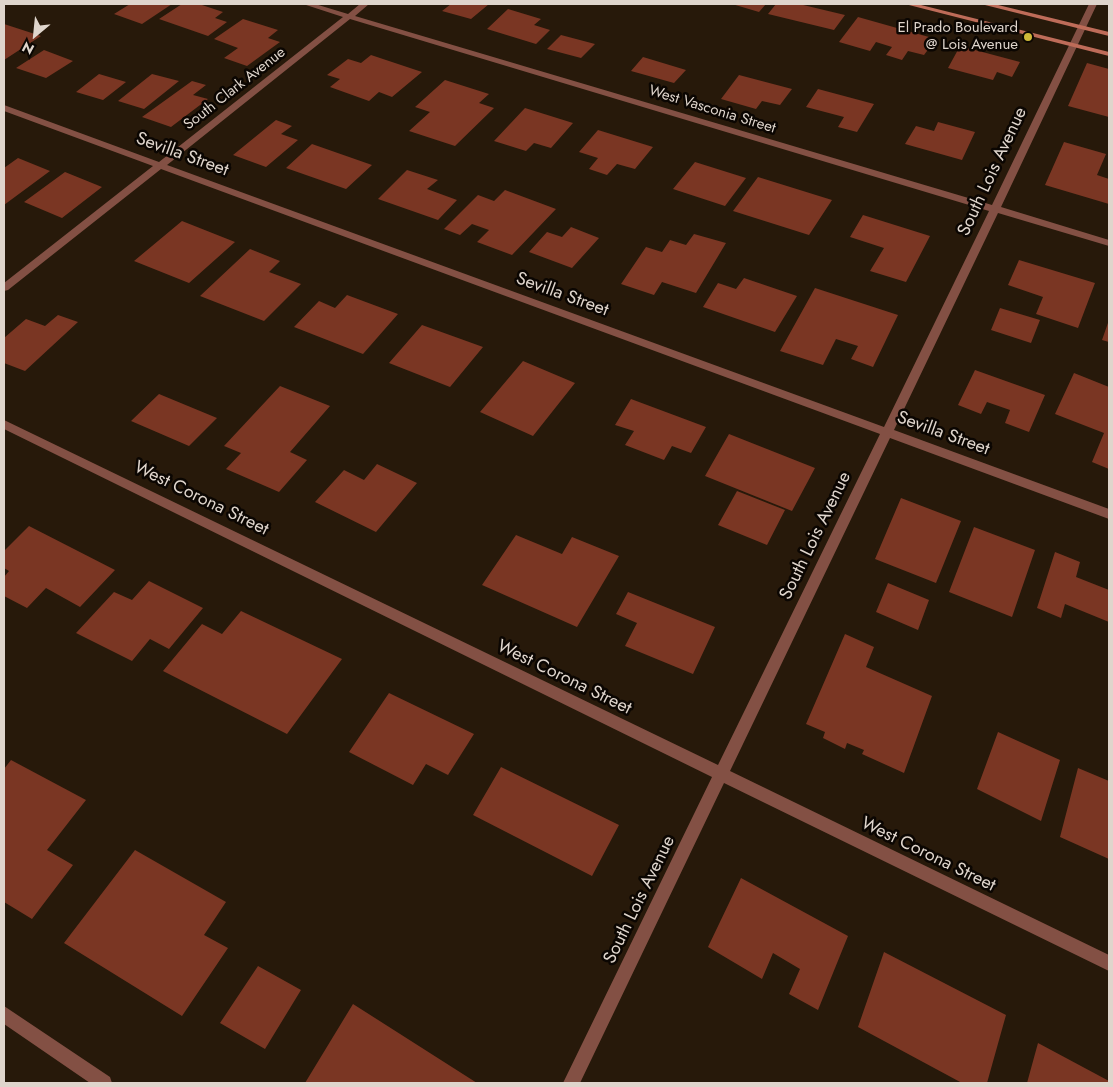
<!DOCTYPE html>
<html>
<head>
<meta charset="utf-8">
<style>
  body { margin:0 }
  #map { position:relative; width:1113px; height:1087px; overflow:hidden; background:#27190a; font-family:Jost,sans-serif }
  canvas { display:block }
  .frame { position:absolute; inset:0; border:5px solid #dfd5cc; pointer-events:none }
  .north { position:absolute; left:10px; top:10px; width:50px; height:50px; -webkit-text-stroke:4px #0b0602; paint-order:stroke; rotate:208deg; font-size:14px; font-weight:700; line-height:20px; text-align:center; color:#dfd5cc }
  .north::after { content:''; display:block; margin:auto; width:18px; height:22px; background:#dfd5cc; clip-path:polygon(50% 0,100% 100%,50% 72%,0 100%) }
</style>
</head>
<body>
<div id="map">
<canvas width="1113" height="1087"></canvas>
<div class="frame"></div>
<div class="north">N</div>
</div>
<script>
const context = document.querySelector('canvas').getContext('2d');
context.lineJoin = 'round';
function fillPath(path, color) { context.fillStyle = color; context.fill(path, 'evenodd'); }
const poly = rows => new Path2D(rows.map(r => 'M' + r).join(''));
function trace(path, color, width, dash) { context.strokeStyle = color; context.lineWidth = width; context.lineCap = dash ? 'butt' : 'round'; context.setLineDash(dash || []); context.stroke(path); }
function label(font, color, halo, rows, align = 'center') {
  context.font = font + ' Jost,sans-serif'; context.lineWidth = 5; context.setLineDash([]); context.textBaseline = 'middle'; context.strokeStyle = halo; context.fillStyle = color; for (const [text, x, y, turn = 0] of rows) {
    context.save(); context.translate(x, y); context.rotate((+turn || 0) * Math.PI / 180); context.textAlign = isNaN(turn) ? turn : align; if (halo) context.strokeText(text, 0, 0); context.fillText(text, 0, 0); context.restore();
  }
}
fillPath(poly([
  [130,4,172,4,142,24,114,14],
  [182,4,199,4,223,12,215,18,227,22,208,36,159,19],
  [451,4,489,4,471,19,442,11],
  [732,4,766,4,759,12],
  [776,4,799,4,845,15,834,30,768,14],
  [508,9,541,19,534,25,550,30,536,44,487,29],
  [858,17,936,39,924,55,908,51,902,60,886,55,892,47,876,42,870,51,839,42],
  [243,19,278,30,268,38,280,42,247,66,224,58,238,48,214,39],
  [4,24,41,36,4,60],
  [561,35,595,44,581,58,547,49],
  [960,46,1020,62,1012,77,997,72,993,80,948,68],
  [44,50,73,61,46,78,16,68],
  [371,55,422,72,392,97,379,92,369,101,330,87,340,79,327,75,348,59,361,63],
  [643,57,686,70,674,83,631,71],
  [1087,63,1109,69,1109,117,1068,106],
  [99,74,126,82,103,100,76,92],
  [152,74,179,81,144,109,118,101],
  [739,75,792,89,780,105,762,101,756,109,721,99],
  [445,80,489,94,479,103,494,108,455,146,409,131,430,112,415,107],
  [192,81,206,85,193,95,208,99,171,127,142,117],
  [818,89,874,104,857,132,838,127,844,117,806,107],
  [525,108,573,123,551,148,534,143,526,151,494,141],
  [276,120,292,126,281,134,298,140,266,167,233,155],
  [938,122,975,132,962,160,905,144,916,126,934,131],
  [598,130,653,147,635,169,617,164,607,175,589,169,598,158,579,152],
  [1064,142,1106,154,1097,175,1109,179,1109,204,1045,185],
  [312,144,372,165,346,189,286,168],
  [18,158,50,171,4,205,4,168],
  [695,162,746,178,725,206,673,189],
  [407,170,438,180,427,189,457,200,438,220,378,199],
  [65,172,102,187,62,218,24,202],
  [758,177,832,200,809,235,733,211],
  [505,190,556,209,512,255,477,242,489,230,472,224,460,235,444,229,478,195,494,201],
  [863,215,930,236,906,282,870,271,884,248,850,237],
  [182,221,235,242,189,283,134,261],
  [571,227,599,238,572,268,529,252,547,232,562,237],
  [694,234,726,243,696,293,662,282,654,295,621,284,646,247,662,252,670,240,686,245],
  [250,249,280,261,269,272,301,284,264,321,200,296],
  [1019,260,1095,283,1078,328,1036,314,1043,297,1008,285],
  [744,278,797,296,775,332,703,307,718,283,736,289],
  [815,288,898,315,873,367,851,359,858,346,836,339,823,365,780,351],
  [347,295,398,314,363,354,294,327,319,301,335,308],
  [1000,308,1040,320,1031,343,991,330],
  [58,315,78,322,25,371,4,363,4,338,26,319,45,326],
  [1109,320,1109,342,1102,340],
  [422,325,483,347,450,387,389,363],
  [523,361,575,383,533,436,480,412],
  [975,370,1045,395,1029,432,1005,423,1010,410,987,402,981,414,958,405],
  [1074,373,1109,387,1109,469,1092,462,1104,433,1055,414],
  [280,386,330,406,290,452,307,460,279,492,226,469,241,453,224,446],
  [159,394,217,418,189,446,131,421],
  [631,399,706,427,691,453,672,446,664,460,625,445,634,431,615,425],
  [729,434,815,468,792,511,705,476],
  [377,464,417,483,376,532,315,502,344,470,364,480],
  [737,491,785,510,767,545,718,525],
  [901,498,961,521,936,583,875,559],
  [29,526,115,570,80,607,46,588,27,608,4,596,4,577,9,571,4,568,4,551],
  [974,527,1035,550,1012,617,949,592],
  [516,535,562,554,572,537,619,556,577,627,482,585],
  [1055,552,1080,562,1076,577,1109,590,1109,622,1065,604,1061,618,1037,608],
  [149,581,203,608,169,649,150,639,132,661,76,633,114,592,132,600],
  [888,583,929,600,918,630,876,612],
  [628,592,715,627,693,674,625,646,637,623,616,614],
  [241,611,342,659,287,734,163,671,202,624,222,634],
  [845,634,874,647,866,667,932,696,904,773,862,754,864,750,847,743,845,749,823,738,825,732,806,724],
  [389,693,474,734,448,775,426,764,413,785,349,752],
  [998,732,1060,760,1041,821,977,789],
  [11,760,86,800,47,850,73,865,32,919,4,902,4,769],
  [501,767,619,825,592,876,473,815],
  [1078,768,1109,781,1109,859,1060,837],
  [135,850,226,902,204,935,228,948,182,1016,64,943],
  [741,878,848,936,818,1010,789,994,800,969,773,953,762,979,708,947],
  [884,952,1006,1015,987,1083,962,1083,858,1027],
  [258,966,301,990,265,1049,220,1023],
  [353,1004,477,1083,305,1083],
  [1038,1043,1109,1081,1109,1083,1027,1083]
]), '#7a3623');
fillPath(poly([
  [303,4,315,4,348,14,360,4,369,4,355,16,992,205,1089,4,1097,4,1001,207,1109,240,1109,246,998,213,894,430,1109,509,1109,519,890,438,730,771,1109,955,1109,971,724,783,580,1083,563,1083,712,777,4,429,4,420,718,765,880,434,161,169,8,290,4,291,4,283,153,166,4,111,4,105,159,162,343,17,303,4],
  [350,19,989,211,884,427,167,165,350,19],
  [4,1006,110,1077,112,1083,90,1083,4,1024,4,1006]
]), '#835044');
fillPath(poly([
  [905,4,917,4,1109,52,1109,56,905,4],
  [981,4,994,4,1109,32,1109,36,981,4]
]), '#be6c59');
for (const [x, y, r, color] of [
  [1028,37,5,"#ceb838"]
]) { const dot = new Path2D(); dot.arc(x, y, r, 0, 2 * Math.PI); context.fillStyle = color; context.fill(dot); trace(dot, '#0b0602', 2); }
label('15px', '#dfd5cc', '#0b0602', [
  ["El Prado Boulevard",1018,28],
  ["@ Lois Avenue",1018,45]
], 'right');
label('15px', '#dfd5cc', '#0b0602', [
  ["South Clark Avenue",235,89,-38],
  ["West Vasconia Street",712,110,17]
]);
label('18px', '#dfd5cc', '#0b0602', [
  ["Sevilla Street",182,155,20],
  ["South Lois Avenue",993,172,-65],
  ["Sevilla Street",562,295,20],
  ["Sevilla Street",943,434,20],
  ["West Corona Street",201,499,26],
  ["South Lois Avenue",816,536,-64],
  ["West Corona Street",564,678,26],
  ["West Corona Street",928,855,26],
  ["South Lois Avenue",640,900,-64]
]);
</script>
</body>
</html>
